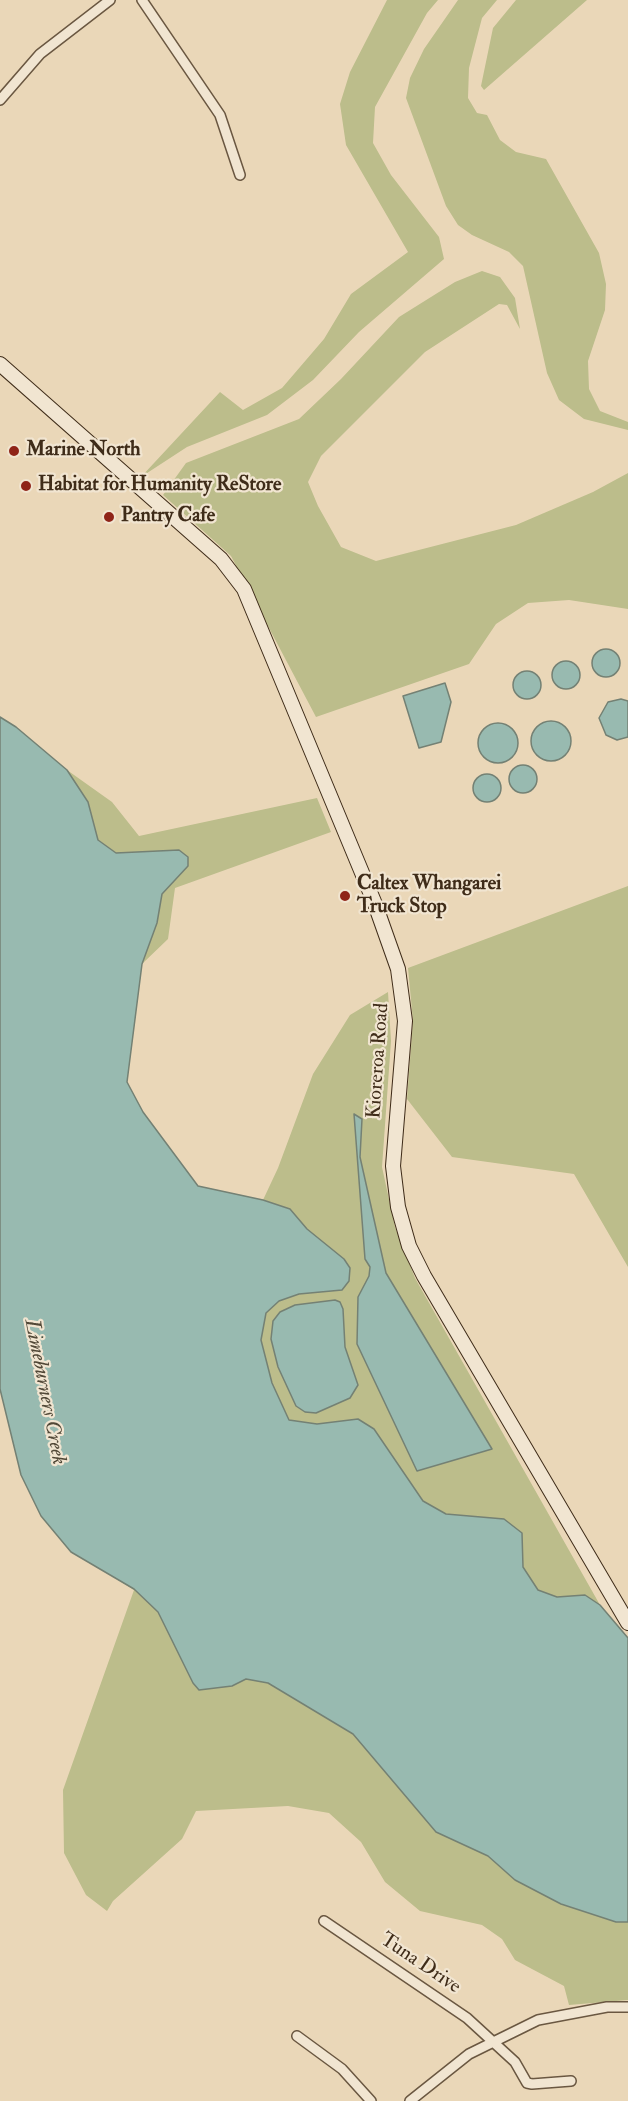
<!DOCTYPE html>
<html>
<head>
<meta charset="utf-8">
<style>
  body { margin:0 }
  canvas { display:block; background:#ead7b8 }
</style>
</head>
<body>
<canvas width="628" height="2101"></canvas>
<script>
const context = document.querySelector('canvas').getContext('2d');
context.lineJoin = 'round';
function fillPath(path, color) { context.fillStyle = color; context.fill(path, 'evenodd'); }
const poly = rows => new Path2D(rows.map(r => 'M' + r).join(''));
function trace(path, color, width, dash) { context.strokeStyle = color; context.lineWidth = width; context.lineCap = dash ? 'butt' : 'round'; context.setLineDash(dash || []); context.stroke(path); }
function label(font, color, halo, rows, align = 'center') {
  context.font = font + ' "IM FELL Double Pica",serif'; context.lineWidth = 4.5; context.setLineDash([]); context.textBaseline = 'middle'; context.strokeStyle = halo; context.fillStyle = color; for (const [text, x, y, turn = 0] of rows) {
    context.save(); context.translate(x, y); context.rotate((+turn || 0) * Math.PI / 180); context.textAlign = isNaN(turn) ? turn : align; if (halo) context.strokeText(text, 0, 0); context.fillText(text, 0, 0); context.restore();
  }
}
fillPath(poly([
  [387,0,438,0,427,13,375,107,373,143,391,175,439,237,444,259,359,332,313,380,267,415,187,447,141,477,220,392,243,410,282,388,324,339,351,294,408,252,346,145,340,104,350,72],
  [458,0,497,0,482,18,469,68,468,98,477,113,487,115,500,140,516,152,546,159,599,253,606,284,605,310,588,361,589,389,600,411,628,422,628,430,584,419,559,400,547,373,523,266,509,252,472,235,458,225,446,206,406,98,410,78,424,49],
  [516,0,587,0,484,90,481,86,493,28],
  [482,271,500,277,515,298,520,329,507,305,499,304,425,352,321,456,308,482,318,506,341,547,376,561,516,525,593,492,628,473,628,609,569,600,528,603,496,624,469,664,316,717,231,556,163,495,186,463,299,419,341,379,399,317,455,282],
  [67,770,112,802,139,836,317,798,331,832,175,888,168,939,142,964,127,1082,143,1112,198,1186,263,1200,278,1168,313,1074,350,1015,388,992,391,1041,382,1167,395,1227,415,1278,600,1605,628,1638,628,1677,31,1250,157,923,162,894,188,866,116,853,98,840,88,802],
  [628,886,628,1267,574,1174,452,1157,407,1099,413,1021,408,968],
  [112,1576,628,1849,628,2000,569,2005,564,1986,515,1960,502,1939,482,1925,420,1911,385,1882,361,1842,329,1813,288,1806,196,1811,182,1839,113,1901,107,1911,86,1895,64,1853,63,1790,134,1590]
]), '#bcbd8b');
const water = poly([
  '592 663a14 14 0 1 1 28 0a14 14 0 1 1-28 0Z',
  '552 675a14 14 0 1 1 28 0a14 14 0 1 1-28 0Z',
  '513 685a14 14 0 1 1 28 0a14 14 0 1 1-28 0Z',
  [445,683,451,702,441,742,419,748,403,696,445,683],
  [621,699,628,701,628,737,617,740,606,735,599,718,608,702,621,699],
  [0,717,16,727,67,770,88,802,98,840,116,853,179,850,188,857,188,866,162,894,157,923,142,964,127,1082,143,1112,198,1186,263,1200,290,1209,307,1229,344,1259,350,1268,349,1281,342,1290,299,1294,279,1301,266,1313,261,1340,272,1383,289,1420,317,1424,358,1419,374,1429,423,1501,446,1514,504,1519,522,1533,523,1567,538,1590,557,1597,585,1595,600,1605,628,1638,628,1922,616,1922,561,1904,515,1880,488,1856,436,1832,353,1734,268,1683,246,1679,232,1686,199,1690,193,1683,158,1612,134,1589,71,1552,41,1516,21,1475,0,1389,0,717],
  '531 741a20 20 0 1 1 40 0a20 20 0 1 1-40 0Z',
  '478 743a20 20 0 1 1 40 0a20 20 0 1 1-40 0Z',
  '509 779a14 14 0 1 1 28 0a14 14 0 1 1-28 0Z',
  '473 788a14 14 0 1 1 28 0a14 14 0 1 1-28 0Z',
  [354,1114,362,1119,360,1157,386,1273,492,1449,417,1471,357,1344,358,1297,369,1276,370,1267,365,1259,354,1114],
  [335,1300,340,1302,343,1309,345,1347,358,1385,350,1398,316,1413,305,1412,296,1406,278,1367,271,1339,273,1321,280,1312,295,1305,335,1300]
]);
fillPath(water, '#98bab0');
trace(water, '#748174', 1.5);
const minor = poly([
  [142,0,220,115,240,175],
  [0,100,40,54,110,0],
  [324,1921,467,2018,515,2062,527,2083,532,2084,571,2081],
  [297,2036,342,2069,371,2101],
  [410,2101,469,2054,538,2020,607,2007,628,2007]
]);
const secondary = poly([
  [0,364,221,559,244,589,375,904,398,969,405,1021,393,1166,398,1207,409,1246,424,1276,628,1623]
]);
trace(minor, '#6a5741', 12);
trace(secondary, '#3f2c19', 16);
trace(minor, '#f1e5d1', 9);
trace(secondary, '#f1e5d1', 14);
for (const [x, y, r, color] of [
  [14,451,6,"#8f2418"],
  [26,486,6,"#8f2418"],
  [109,517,6,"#8f2418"],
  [345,896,6,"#8f2418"]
]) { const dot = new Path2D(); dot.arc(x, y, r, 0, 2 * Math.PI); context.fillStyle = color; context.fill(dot); trace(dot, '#f1e5d1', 2); }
label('bold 20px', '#3f2c19', '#f1e5d1', [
  ["Marine North",26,451],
  ["Habitat for Humanity ReStore",38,486],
  ["Pantry Cafe",121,517],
  ["Caltex Whangarei",357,885],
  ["Truck Stop",357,908]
], 'left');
label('20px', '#3f2c19', '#f1e5d1', [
  ["Kioreroa Road",379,1061,-86],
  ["Tuna Drive",420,1964,34]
]);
label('italic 21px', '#514837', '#f1e5d1', [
  ["Limeburners Creek",44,1392,79]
]);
</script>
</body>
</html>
